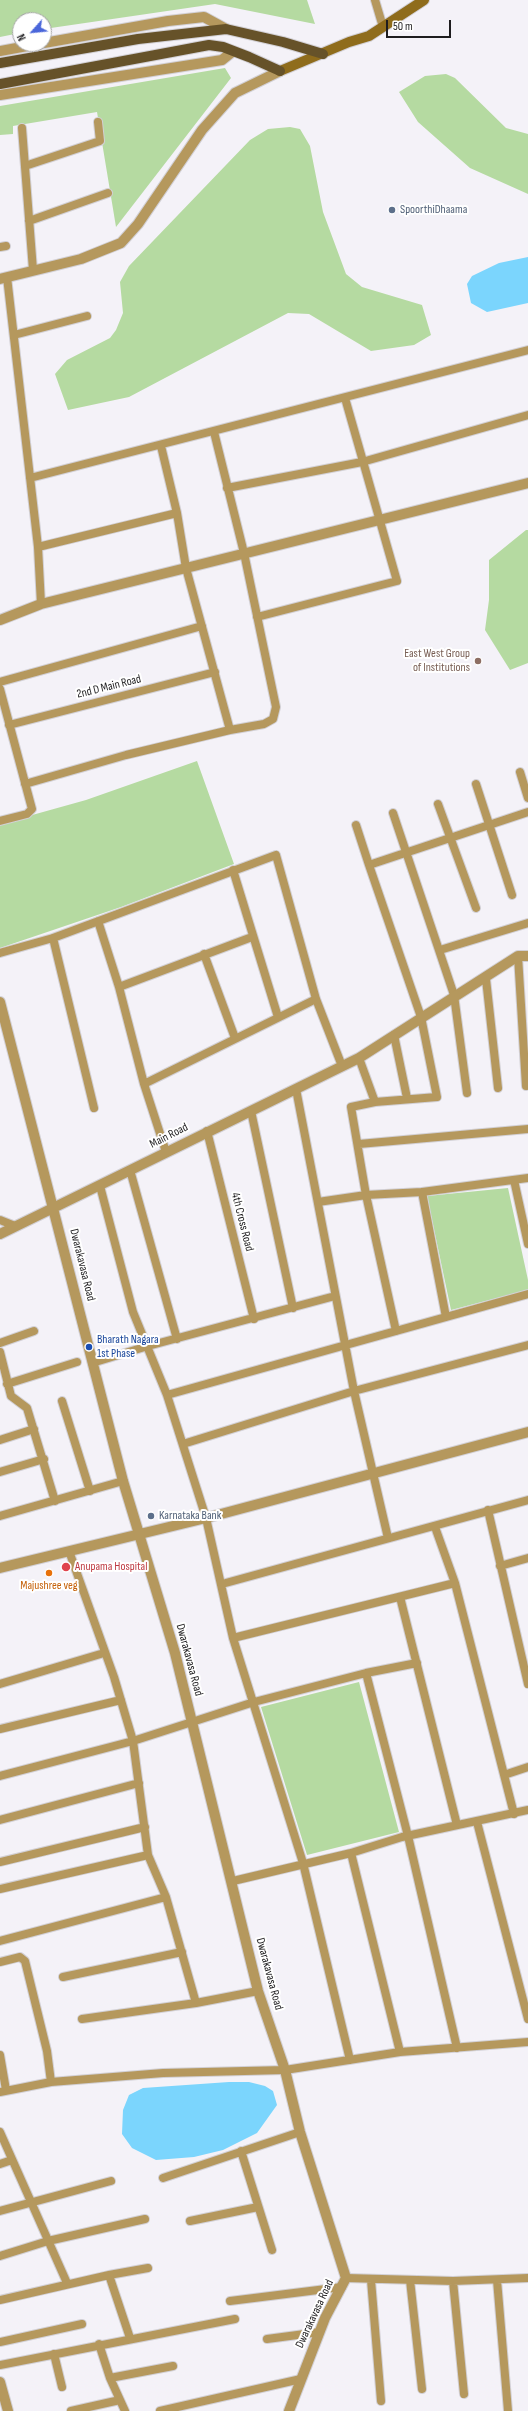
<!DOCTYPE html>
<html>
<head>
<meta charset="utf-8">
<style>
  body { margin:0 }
  #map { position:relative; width:528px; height:2411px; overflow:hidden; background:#f4f2f8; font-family:"Sofia Sans Condensed",sans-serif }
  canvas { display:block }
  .north { position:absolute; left:12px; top:12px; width:40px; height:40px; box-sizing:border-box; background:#fff; border:1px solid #a5a5a5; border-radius:50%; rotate:243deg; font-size:11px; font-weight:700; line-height:16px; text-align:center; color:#1e1d1f }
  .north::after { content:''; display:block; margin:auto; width:14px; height:18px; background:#4a66da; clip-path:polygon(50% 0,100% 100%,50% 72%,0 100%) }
  .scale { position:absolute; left:386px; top:20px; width:65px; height:18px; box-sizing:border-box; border:2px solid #1e1d1f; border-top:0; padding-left:5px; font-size:12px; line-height:14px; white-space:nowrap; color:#1e1d1f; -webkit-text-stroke:3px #fff; paint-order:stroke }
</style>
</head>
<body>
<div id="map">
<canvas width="528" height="2411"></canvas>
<div class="north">N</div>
<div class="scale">50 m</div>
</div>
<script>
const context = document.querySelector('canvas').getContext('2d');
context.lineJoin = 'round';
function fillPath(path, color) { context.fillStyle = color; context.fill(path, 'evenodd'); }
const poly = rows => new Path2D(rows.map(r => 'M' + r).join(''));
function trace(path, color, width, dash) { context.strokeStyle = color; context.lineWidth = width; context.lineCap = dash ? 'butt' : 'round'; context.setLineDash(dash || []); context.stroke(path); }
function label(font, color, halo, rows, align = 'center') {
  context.font = font + ' "Sofia Sans Condensed",sans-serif'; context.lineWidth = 4; context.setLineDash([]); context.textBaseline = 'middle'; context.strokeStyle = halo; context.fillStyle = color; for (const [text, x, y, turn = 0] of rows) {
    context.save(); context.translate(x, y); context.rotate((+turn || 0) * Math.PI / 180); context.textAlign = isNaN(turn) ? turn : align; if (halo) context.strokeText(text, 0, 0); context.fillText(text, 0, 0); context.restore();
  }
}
fillPath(poly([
  [0,0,307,0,315,24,215,4,44,29,44,20,20,20,20,33,0,37],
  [225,68,231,78,116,227,97,112,13,126,13,134,0,135,0,106],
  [446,74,455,78,506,128,528,134,528,194,470,168,418,122,399,92,425,76],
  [290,127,300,129,310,146,323,212,346,274,362,287,422,305,431,335,414,345,371,351,309,314,288,313,129,397,68,410,55,374,67,360,110,338,116,330,123,313,120,282,129,266,250,140,268,129],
  [526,530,528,530,528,663,510,670,485,630,489,600,489,560],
  [197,761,234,864,121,907,0,948,0,824,86,800],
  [508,1188,528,1280,528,1290,451,1310,427,1196],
  [359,1682,399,1832,307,1855,261,1707]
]), '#b5daa1');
fillPath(poly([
  [528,257,528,303,487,312,471,303,467,284,472,276,499,263],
  [229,2082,249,2082,265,2086,273,2091,277,2105,257,2133,223,2150,194,2157,156,2160,132,2148,122,2134,123,2110,129,2095,143,2088]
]), '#7bd5fd');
const minor = poly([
  [375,0,383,27],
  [22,128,33,270],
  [25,166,100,141,98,122],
  [29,221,108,193],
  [0,247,6,246],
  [7,277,38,547,41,604],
  [14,335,87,316],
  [161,446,177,513,186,568,230,730],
  [30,478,528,350],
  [227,488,362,462,528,415],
  [38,547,177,513],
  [257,617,397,581,345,398],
  [0,682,202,626],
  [0,689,32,809,27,814,0,821],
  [9,725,215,672],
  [520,772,528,798],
  [25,784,126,755,230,730,264,724,273,719,276,707,244,553,214,432],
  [476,784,512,895],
  [438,804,476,908],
  [393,813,454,995,467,1093],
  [356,825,369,865],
  [233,870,278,1017],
  [98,921,119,987,144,1084,166,1152],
  [53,938,94,1108],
  [440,950,528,923],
  [0,953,53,938,276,855,316,999,342,1066],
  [204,954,235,1038],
  [518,956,526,1086],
  [486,979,498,1088],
  [119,987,252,937],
  [394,1035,407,1098],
  [359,1058,375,1102],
  [144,1084,316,999],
  [296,1089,354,1391,388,1538],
  [251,1111,293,1308],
  [207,1131,254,1319],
  [359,1144,528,1129],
  [130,1170,177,1339],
  [514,1180,528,1244],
  [100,1186,133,1312,167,1395,206,1518,233,1638,303,1863,350,2060],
  [422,1192,446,1317],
  [318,1202,366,1195,422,1192,528,1178],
  [0,1220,15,1226],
  [396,1331,366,1195,351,1107,375,1102,437,1097,421,1017,369,865,528,812],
  [0,1343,34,1331],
  [0,1352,11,1396,27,1408,55,1501],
  [92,1363,148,1346,335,1296],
  [7,1384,77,1362],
  [167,1395,528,1294],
  [62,1401,90,1491],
  [0,1440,34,1429],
  [183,1444,354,1391,528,1345],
  [0,1472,44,1459],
  [488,1510,528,1684],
  [0,1516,123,1481],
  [435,1527,455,1583,514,1814],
  [69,1551,114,1677,133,1741,148,1855,166,1897,196,2003,258,1991],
  [500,1566,528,1558],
  [222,1584,528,1500],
  [400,1597,457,1825],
  [233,1638,455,1583],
  [366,1673,408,1836,457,2048],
  [0,1684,104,1653],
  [0,1729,121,1700],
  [504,1775,528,1767],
  [0,1776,133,1741,254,1702,366,1673,417,1663],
  [0,1820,139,1783],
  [477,1822,528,2019],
  [351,1853,400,2052],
  [0,1862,145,1827],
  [233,1881,351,1853,402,1837,528,1810],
  [0,1889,148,1855],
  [0,1941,166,1897],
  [0,1962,20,1957,25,1961,47,2051,51,2082],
  [63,1977,182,1952],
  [82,2019,196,2003],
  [0,2055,6,2090],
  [0,2092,51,2082,163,2073,285,2070,400,2052,528,2042],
  [0,2132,67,2283],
  [241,2151,272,2250],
  [0,2164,12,2160],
  [163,2178,300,2132],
  [0,2211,111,2181],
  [190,2221,258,2207],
  [0,2256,48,2241,145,2219],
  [346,2278,453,2281],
  [371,2280,381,2401],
  [410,2280,422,2389],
  [497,2280,508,2411],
  [0,2300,109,2275],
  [230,2301,342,2287],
  [130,2338,109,2275,148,2268],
  [267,2339,320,2332],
  [0,2342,82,2324],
  [99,2344,110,2378,125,2411],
  [54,2354,62,2387],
  [0,2365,235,2319],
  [110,2378,173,2366],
  [464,2394,453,2281,528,2278],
  [71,2411,120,2400],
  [160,2411,301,2379]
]);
const tertiary = poly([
  [44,43,168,21,204,17,226,29],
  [0,51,38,44],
  [0,95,222,60,232,52],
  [0,279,81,259,121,243,138,224,202,130,235,93,280,71],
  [0,620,41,604,528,483],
  [0,1002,123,1481,175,1653,258,1991,285,2070,300,2132,346,2278,325,2318,289,2411],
  [0,1234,359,1058,518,956,528,956],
  [0,1568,206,1518,528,1432],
  [0,2382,8,2411]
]);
const secondary = poly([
  [280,71,349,42,369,36,424,0]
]);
const primary = poly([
  [0,63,138,39,226,29,283,42,323,54],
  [0,84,209,45,223,47,249,57,280,71]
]);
trace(minor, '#d2d0d5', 10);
trace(tertiary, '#d2d0d5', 12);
trace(secondary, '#d2d0d5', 12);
trace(primary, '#d2d0d5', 12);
trace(minor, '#b5985d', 8);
trace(tertiary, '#b5985d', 10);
trace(secondary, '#8f6c1c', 10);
trace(primary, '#665229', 10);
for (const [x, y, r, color] of [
  [392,210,4,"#5c6f8a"],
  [478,661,4,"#8d6e63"],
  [89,1347,4,"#1a4fb4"],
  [151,1516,4,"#5c6f8a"],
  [66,1567,5,"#e0444e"],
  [49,1573,4,"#e8710a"]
]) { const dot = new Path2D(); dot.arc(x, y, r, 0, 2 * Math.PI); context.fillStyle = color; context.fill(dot); trace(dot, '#fff', 1.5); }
label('12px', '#4e5e75', '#fff', [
  ["SpoorthiDhaama",400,210],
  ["Karnataka Bank",159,1516]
], 'left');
label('12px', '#785e54', '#fff', [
  ["East West Group",470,654],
  ["of Institutions",470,668]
], 'right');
label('12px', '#1e1d1f', '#fff', [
  ["2nd D Main Road",109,687,-14],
  ["Main Road",169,1136,-27],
  ["4th Cross Road",242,1222,76],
  ["Dwarakavasa Road",82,1265,76],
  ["Dwarakavasa Road",189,1660,75],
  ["Dwarakavasa Road",269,1974,75],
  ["Dwarakavasa Road",315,2314,-65]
]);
label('12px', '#164399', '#fff', [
  ["Bharath Nagara",97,1340],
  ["1st Phase",97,1354]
], 'left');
label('12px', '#be3a42', '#fff', [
  ["Anupama Hospital",75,1567]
], 'left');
label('12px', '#c56008', '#fff', [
  ["Majushree veg",49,1586]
]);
</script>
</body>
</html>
